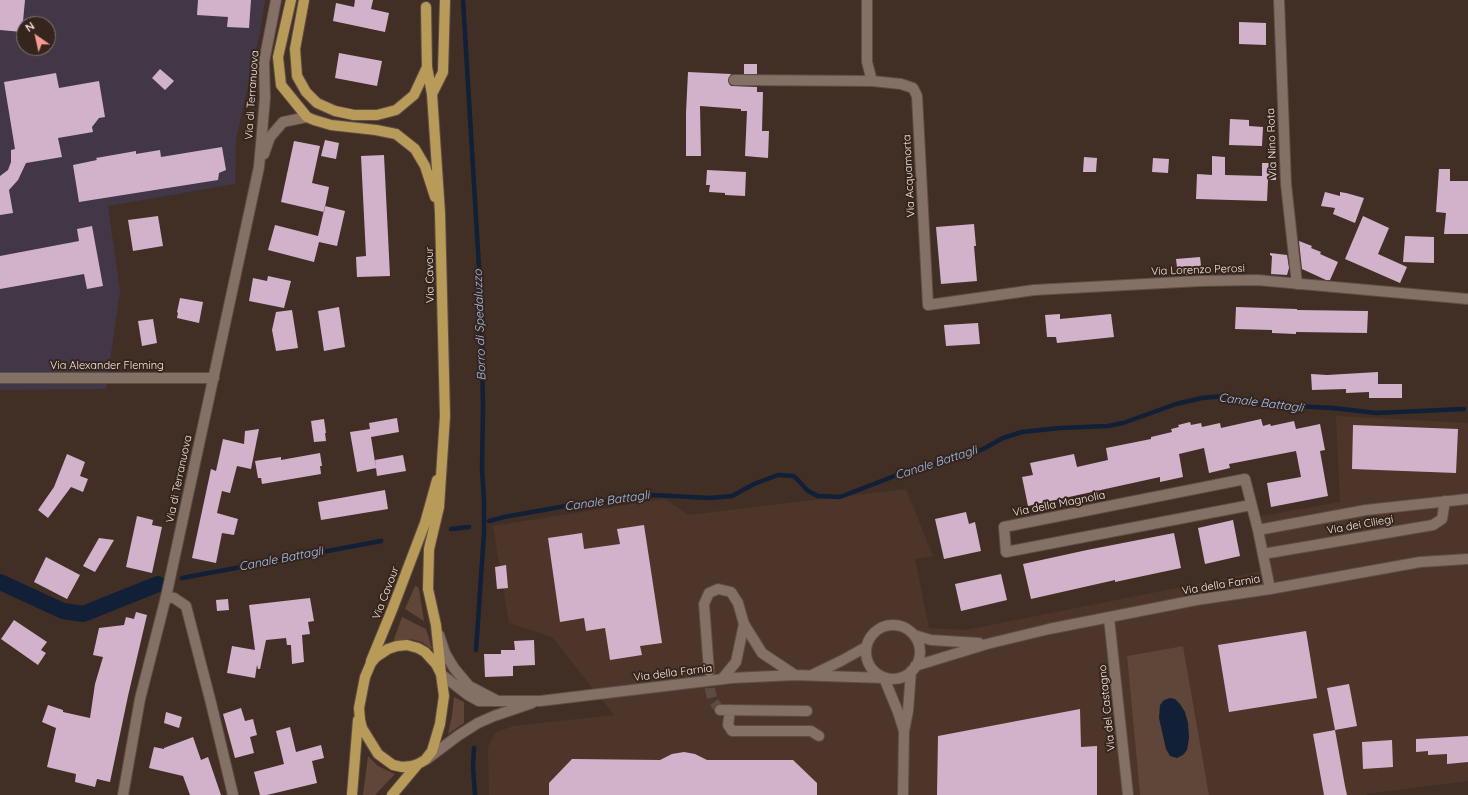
<!DOCTYPE html>
<html>
<head>
<meta charset="utf-8">
<style>
  body { margin:0 }
  #map { position:relative; width:1468px; height:795px; overflow:hidden; background:#412f26; font-family:Quicksand,sans-serif }
  canvas { display:block }
  .north { position:absolute; left:16px; top:16px; width:40px; height:40px; box-sizing:border-box; background:#36251c; border:1px solid #82746c; border-radius:50%; rotate:326deg; font-size:11px; font-weight:700; line-height:16px; text-align:center; color:#f5eae4 }
  .north::after { content:''; display:block; margin:auto; width:14px; height:18px; background:#f59c92; clip-path:polygon(50% 0,100% 100%,50% 72%,0 100%) }
</style>
</head>
<body>
<div id="map">
<canvas width="1468" height="795"></canvas>
<div class="north">N</div>
</div>
<script>
const context = document.querySelector('canvas').getContext('2d');
context.lineJoin = 'round';
function fillPath(path, color) { context.fillStyle = color; context.fill(path, 'evenodd'); }
const poly = rows => new Path2D(rows.map(r => 'M' + r).join(''));
function trace(path, color, width, dash) { context.strokeStyle = color; context.lineWidth = width; context.lineCap = dash ? 'butt' : 'round'; context.setLineDash(dash || []); context.stroke(path); }
function label(font, color, halo, rows, align = 'center') {
  context.font = font + ' Quicksand,sans-serif'; context.lineWidth = 4; context.setLineDash([]); context.textBaseline = 'middle'; context.strokeStyle = halo; context.fillStyle = color; for (const [text, x, y, turn = 0] of rows) {
    context.save(); context.translate(x, y); context.rotate((+turn || 0) * Math.PI / 180); context.textAlign = isNaN(turn) ? turn : align; if (halo) context.strokeText(text, 0, 0); context.fillText(text, 0, 0); context.restore();
  }
}
fillPath(poly([
  [1336,416,1468,423,1468,781,1366,794,1366,795,1209,795,1183,646,1127,656,1140,795,489,795,488,747,495,733,513,726,614,715,552,637,509,623,493,526,665,499,688,515,906,489,933,556,915,559,929,628,966,630,1272,569,1261,516,1340,502]
]), '#4d3629');
fillPath(poly([
  [0,0,265,0,260,33,236,139,235,184,108,206,120,291,106,389,0,390],
  [24,24,48,24,48,48,24,48]
]), '#413747');
fillPath(poly([
  [415,586,418,587,419,589,424,621,405,609],
  [402,617,426,629,432,648,431,649,422,642,410,639,393,642],
  [1183,646,1209,795,1140,795,1127,656],
  [454,697,464,702,464,723,448,734,452,716],
  [368,756,378,766,395,774,375,795,363,795]
]), '#604638');
fillPath(poly([
  [1170,698,1175,699,1180,704,1185,712,1188,723,1189,738,1187,750,1183,755,1177,758,1170,756,1166,749,1159,718,1160,705,1164,700]
]), '#111f37');
trace(poly([
  [463,0,481,301,483,407,482,468,484,501,484,533,476,650],
  [489,521,504,517,566,506,597,503,654,495,710,498,732,496,754,484,778,475,794,476,808,491,818,496,840,497,910,470,967,456,983,449,1003,438,1022,432,1060,428,1108,426,1123,423,1176,404,1202,398,1225,396,1255,404,1333,408,1376,413,1464,409],
  [451,529,469,527],
  [182,578,381,541],
  [474,748,473,766,475,795]
]), '#111f37', 4.5);
trace(poly([
  [0,582,63,611,83,614,158,584]
]), '#111f37', 16);
fillPath(poly([
  [0,0,25,0,22,32,0,30],
  [198,0,251,0,249,28,227,27,228,17,197,15],
  [355,0,373,0,371,9,389,13,385,32,333,21,336,3,354,7],
  [1239,22,1266,23,1266,45,1239,44],
  [339,53,382,61,377,86,335,78],
  [744,64,757,64,757,74,744,74],
  [160,69,174,81,165,90,152,78],
  [688,72,731,74,728,80,729,84,731,86,757,87,757,92,763,92,762,131,769,131,768,158,745,156,747,111,741,111,741,109,700,106,701,156,686,156,686,113],
  [56,73,59,88,99,81,105,117,99,118,92,127,93,132,58,138,62,157,26,163,18,180,9,190,13,213,0,215,0,176,8,170,11,162,11,150,15,149,4,82],
  [1230,119,1249,120,1249,126,1263,127,1262,146,1229,145],
  [325,140,339,143,336,159,321,156],
  [294,141,320,146,312,183,329,187,324,212,281,202],
  [222,147,226,170,219,173,218,180,79,202,73,165,97,160,96,158,136,151,136,154,160,150,161,157],
  [384,155,390,276,357,277,356,257,366,256,361,156],
  [1212,156,1225,157,1225,175,1262,176,1262,163,1276,163,1276,180,1268,180,1267,201,1196,199,1197,174,1212,175],
  [1084,157,1097,158,1096,172,1083,172],
  [1153,158,1169,159,1168,173,1152,172],
  [1439,169,1450,169,1450,181,1468,181,1468,234,1444,234,1446,213,1436,212],
  [707,170,746,172,745,196,725,195,725,193,709,192,710,185,706,185],
  [1325,192,1340,196,1340,192,1346,193,1364,198,1355,223,1333,214,1335,208,1321,206],
  [325,206,345,211,337,246,319,242,314,262,268,250,275,225,318,236],
  [158,216,163,246,133,251,128,220],
  [1363,216,1389,228,1378,254,1407,267,1400,283,1345,259],
  [974,224,976,246,974,246,977,281,941,284,936,227],
  [92,226,103,286,87,289,84,274,0,289,0,256,79,241,77,229],
  [1405,236,1434,237,1434,263,1403,262],
  [1299,241,1312,246,1311,248,1321,252,1320,254,1338,262,1330,280,1326,280,1302,269],
  [1270,253,1287,255,1289,268,1287,275,1271,274,1272,256,1270,255],
  [1200,257,1202,274,1178,275,1176,259],
  [268,276,291,281,284,308,249,301,253,278,267,281],
  [180,298,203,302,199,323,177,318,178,313,177,312],
  [339,307,345,347,324,351,318,311],
  [1236,307,1297,309,1297,310,1368,311,1367,333,1296,332,1296,334,1272,333,1272,330,1235,329],
  [292,310,298,348,276,351,272,330,276,312],
  [1060,314,1060,319,1111,314,1114,337,1057,343,1056,337,1047,337,1045,315],
  [153,319,157,343,142,346,138,321],
  [978,323,980,344,946,346,944,325],
  [1378,372,1378,384,1402,384,1402,398,1369,398,1369,392,1346,393,1346,389,1312,390,1311,374,1327,375],
  [397,418,399,432,371,437,376,468,357,472,350,432,370,429,369,423],
  [324,419,326,433,325,433,326,441,314,442,311,421],
  [1261,419,1263,426,1270,424,1271,426,1294,421,1296,429,1320,424,1325,450,1320,451,1328,496,1271,507,1267,483,1301,477,1296,451,1229,464,1230,468,1209,473,1204,448,1179,454,1183,477,1160,482,1160,477,1028,506,1022,477,1033,475,1030,463,1074,454,1077,467,1108,460,1106,448,1151,439,1151,437,1172,432,1171,429,1179,427,1178,425,1190,422,1191,425,1201,423,1202,427,1220,423,1221,428],
  [1353,425,1458,429,1456,473,1352,469],
  [259,429,251,469,237,466,230,493,222,491,217,513,238,519,234,535,222,533,216,563,192,558,211,469,216,471,223,439,244,444,245,431],
  [320,453,322,466,320,466,321,474,262,484,261,478,258,478,255,461,281,457,281,460],
  [67,454,85,462,80,476,88,479,83,492,71,487,48,518,38,510,54,487],
  [403,455,406,471,377,476,375,460],
  [385,490,388,509,321,520,318,502],
  [966,512,969,524,975,522,981,551,944,559,935,519],
  [137,516,153,520,152,525,162,527,152,573,126,567],
  [1233,520,1240,556,1205,564,1198,528],
  [644,525,662,643,640,646,642,655,610,660,605,628,586,631,584,618,560,622,548,538,582,533,584,549,620,544,617,529],
  [1174,533,1181,568,1115,582,1115,580,1031,599,1023,564,1087,550],
  [99,538,114,540,95,572,83,566],
  [46,557,80,575,67,599,34,582],
  [506,565,508,588,497,589,495,567],
  [1001,574,1007,600,961,611,955,584],
  [310,598,314,621,308,622,310,634,302,635,304,662,292,664,291,645,287,645,286,638,266,640,260,669,258,669,257,665,255,678,227,673,232,646,255,650,249,605],
  [228,599,229,610,217,611,216,600],
  [136,612,147,615,128,696,110,782,97,779,95,787,75,782,76,774,47,767,56,728,42,722,48,705,63,710,63,712,90,718,95,684,103,657,93,655,99,628,124,625,126,617,134,619],
  [14,620,47,642,41,650,46,653,38,665,1,639],
  [1306,631,1317,698,1229,712,1218,645],
  [534,640,535,665,513,666,513,676,485,677,484,654,501,654,501,650,515,650,514,641],
  [1349,684,1357,726,1335,730,1327,688],
  [241,708,245,721,253,719,257,735,250,737,254,753,235,758,223,714],
  [1080,709,1081,747,1097,746,1097,795,937,795,938,736],
  [166,712,182,717,179,728,164,723],
  [290,727,296,752,321,745,324,758,312,761,317,783,267,795,260,795,254,772,284,764,276,731],
  [1335,730,1345,786,1347,795,1324,795,1313,734],
  [1468,736,1468,762,1447,764,1447,754,1428,755,1428,751,1416,752,1416,739],
  [193,737,201,760,208,757,221,795,190,795,183,776,149,768,154,747,164,749,164,748],
  [1392,740,1393,767,1363,769,1362,742],
  [684,752,695,754,707,760,793,760,817,783,817,795,549,795,549,783,572,759,660,760,672,754]
]), '#d2b2cb');
trace(poly([
  [709,673,710,690,713,701,720,710]
]), '#5c4b42', 10, [10, 5]);
const minor = poly([
  [867,0,867,62,872,81],
  [1279,0,1286,184,1297,284],
  [734,80,872,81,901,84,913,88,917,96,928,305,1034,290,1200,281,1257,280,1468,299],
  [264,154,270,137,283,122,307,117],
  [0,378,214,378],
  [1251,505,1006,552,1004,527,1245,479,1258,530,1270,589],
  [1258,530,1366,510,1468,499],
  [1263,554,1433,525,1442,519,1445,501],
  [166,597,174,598,186,606,211,703,233,795],
  [1109,618,1128,795],
  '866 652a27 27 0 1 1 54 0a27 27 0 1 1-54 0Z',
  [439,635,445,653,454,668,469,686,496,700],
  [914,635,931,640,979,643],
  [915,666,987,644,1049,629,1196,600,1270,589,1420,562,1468,559],
  [709,671,704,604,709,593,718,589,731,592,738,603,744,624,762,653,795,675],
  [441,674,468,695,479,701,540,701,732,678,795,675,884,678,898,712,904,731],
  [814,674,841,661,866,647],
  [722,679,736,662,744,624],
  [720,710,807,711],
  [730,710,728,725,732,731,811,731,819,736],
  [427,759,459,735,478,723,494,716,532,703],
  [123,795,140,699,166,597,259,167,265,98,264,62,276,0],
  [903,795,904,731,908,711,911,671]
]);
const major = poly([
  [291,0,278,57,281,85,307,117,314,120,331,125,376,130,396,134,415,149,425,166,435,197],
  [304,0,295,49,297,76,306,92,317,103,335,111,354,115,377,115,396,110,414,95,427,67],
  [426,7,427,67,432,94,440,213,445,416,439,507,429,549,428,589,436,625,441,674],
  [432,94,443,72,445,0],
  [407,645,418,648,425,652,436,664,441,674,444,696,440,724,432,751,425,760,418,764,412,766,402,767,393,765,378,754,362,728,360,720,359,708,365,677,371,663,376,657,388,649,397,646,407,645],
  [371,661,392,610,425,523,437,480],
  [352,795,358,720],
  [392,795,418,764]
]);
trace(minor, '#5d4e46', 12);
trace(major, '#5d4e46', 12);
trace(minor, '#847065', 10);
trace(major, '#b89b59', 10);
label('11px', '#f5eae4', '#36251c', [
  ["Via di Terranuova",252,95,-86],
  ["Via Nino Rota",1272,143,-92],
  ["Via Acquamorta",909,176,-93],
  ["Via Lorenzo Perosi",1198,270,-2],
  ["Via Cavour",430,275,-91],
  ["Via Alexander Fleming",107,366],
  ["Via di Terranuova",179,479,-78],
  ["Via della Magnolia",1059,504,-11],
  ["Via dei Ciliegi",1360,525,-10],
  ["Via della Farnia",1221,585,-9],
  ["Via Cavour",386,593,-69],
  ["Via della Farnia",673,673,-7],
  ["Via del Castagno",1107,708,-96]
]);
label('italic 12px', '#a2c2f4', '#36251c', [
  ["Borro di Spedaluzzo",480,325,-92],
  ["Canale Battagli",1261,403,7],
  ["Canale Battagli",936,463,-18],
  ["Canale Battagli",607,501,-8],
  ["Canale Battagli",281,559,-11]
]);
</script>
</body>
</html>
